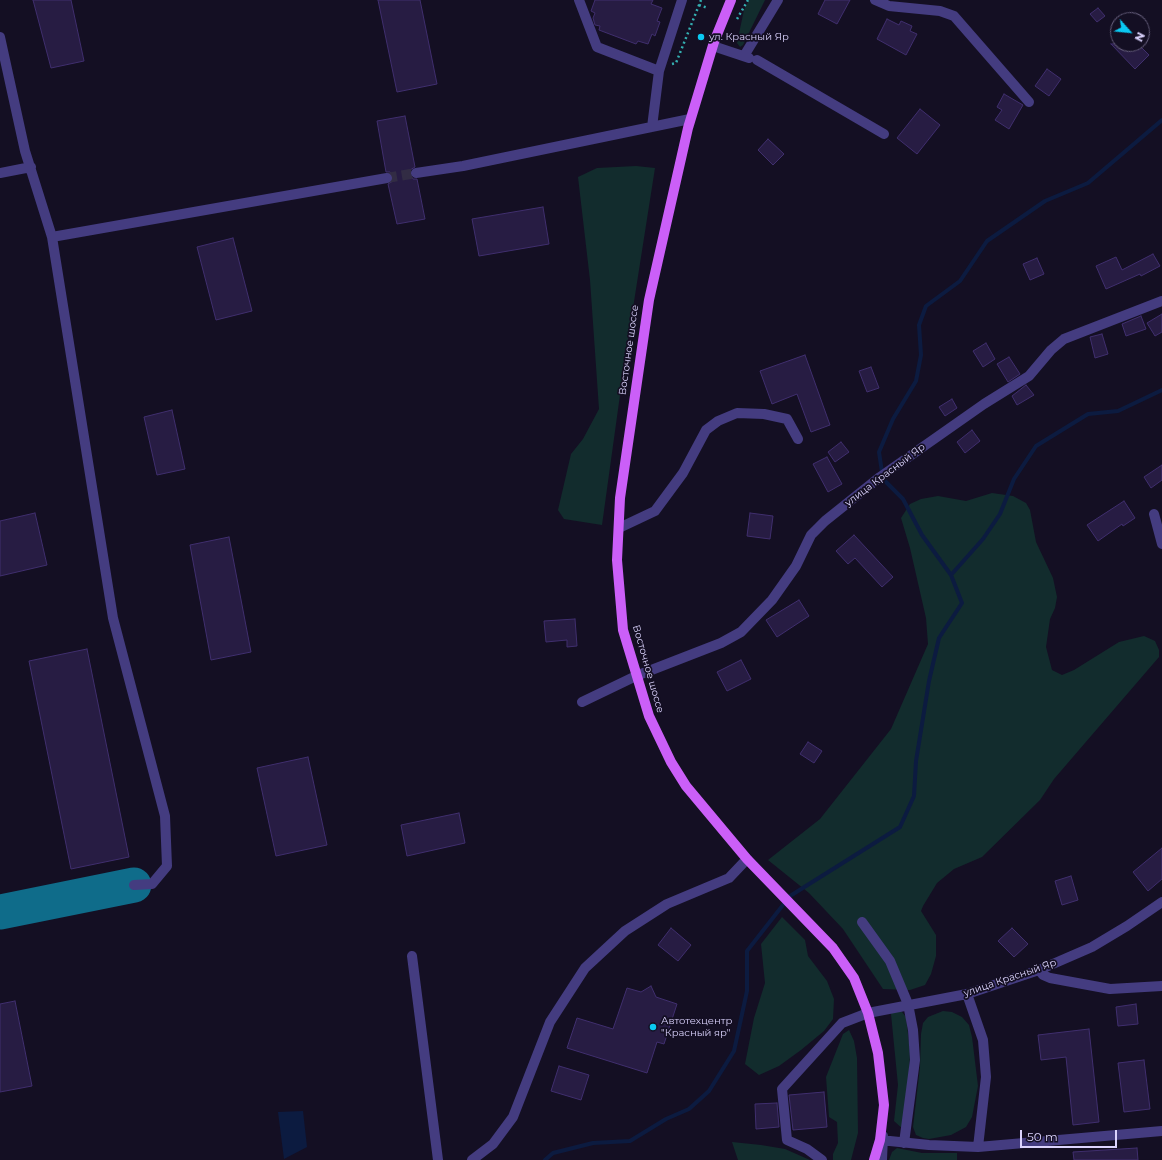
<!DOCTYPE html>
<html>
<head>
<meta charset="utf-8">
<style>
  body { margin:0 }
  #map { position:relative; width:1162px; height:1160px; overflow:hidden; background:#140f23; font-family:Montserrat,sans-serif }
  canvas { display:block }
  .north { position:absolute; left:1110px; top:12px; width:40px; height:40px; box-sizing:border-box; background:#140f23; border:1px solid #645d7a; border-radius:50%; rotate:117deg; font-size:11px; font-weight:700; line-height:16px; text-align:center; color:#dbd3fd }
  .north::after { content:''; display:block; margin:auto; width:14px; height:18px; background:#0ac9f2; clip-path:polygon(50% 0,100% 100%,50% 72%,0 100%) }
  .scale { position:absolute; left:1020px; top:1130px; width:97px; height:18px; box-sizing:border-box; border:2px solid #dbd3fd; border-top:0; padding-left:5px; font-size:12px; line-height:14px; white-space:nowrap; color:#dbd3fd; -webkit-text-stroke:3px #140f23; paint-order:stroke }
</style>
</head>
<body>
<div id="map">
<canvas width="1162" height="1160"></canvas>
<div class="north">N</div>
<div class="scale">50 m</div>
</div>
<script>
const context = document.querySelector('canvas').getContext('2d');
context.lineJoin = 'round';
function fillPath(path, color) { context.fillStyle = color; context.fill(path, 'evenodd'); }
const poly = rows => new Path2D(rows.map(r => 'M' + r).join(''));
function trace(path, color, width, dash) { context.strokeStyle = color; context.lineWidth = width; context.lineCap = dash ? 'butt' : 'round'; context.setLineDash(dash || []); context.stroke(path); }
function label(font, color, halo, rows, align = 'center') {
  context.font = font + ' Montserrat,sans-serif'; context.lineWidth = 3.5; context.setLineDash([]); context.textBaseline = 'middle'; context.strokeStyle = halo; context.fillStyle = color; for (const [text, x, y, turn = 0] of rows) {
    context.save(); context.translate(x, y); context.rotate((+turn || 0) * Math.PI / 180); context.textAlign = isNaN(turn) ? turn : align; if (halo) context.strokeText(text, 0, 0); context.fillText(text, 0, 0); context.restore();
  }
}
fillPath(poly([
  [749,0,765,0,743,45,740,47,737,43,744,10],
  [636,166,655,168,625,359,602,525,564,519,558,510,571,454,583,439,599,409,590,280,578,177,597,168],
  [992,493,1013,496,1026,503,1030,510,1036,542,1053,578,1057,597,1055,608,1050,619,1046,647,1052,670,1062,675,1074,670,1119,642,1144,636,1155,641,1159,650,1159,657,1054,779,1040,800,982,857,954,869,937,883,923,906,921,911,936,935,936,956,931,974,925,985,910,990,883,989,843,929,809,893,768,860,820,819,891,729,928,644,926,618,910,548,901,518,910,504,921,499,938,496,966,501],
  [782,917,805,940,808,956,827,981,834,999,833,1019,824,1031,801,1050,779,1066,759,1075,745,1064,754,1018,765,983,761,944],
  [894,1007,898,1007,906,1017,910,1051,909,1083,904,1130,894,1121,898,1085,891,1014],
  [943,1011,952,1012,962,1017,969,1025,972,1037,978,1086,972,1117,966,1127,951,1135,929,1139,923,1138,916,1135,913,1127,920,1067,921,1034,923,1023,928,1017],
  [849,1030,854,1041,857,1058,858,1133,851,1160,833,1160,833,1154,838,1143,837,1122,829,1117,826,1077,843,1034],
  [732,1142,761,1145,785,1149,810,1160,738,1160],
  [897,1148,922,1153,957,1153,957,1160,889,1160,892,1152]
]), '#122c2d');
fillPath(poly([
  [303,1111,307,1147,284,1159,278,1112]
]), '#0c1b40');
trace(poly([
  [951,575,922,535,903,499,883,479,879,452,893,419,916,381,921,355,919,325,926,306,960,281,987,241,1045,201,1088,183,1162,120],
  [545,1160,553,1153,593,1143,630,1141,666,1119,689,1109,709,1091,734,1051,747,991,747,951,790,896,900,827,914,796,916,761,929,681,939,638,962,603,951,575,983,539,1000,514,1014,479,1036,446,1088,414,1118,411,1162,390]
]), '#0c1b40', 4);
trace(poly([
  [0,912,134,885]
]), '#0f6c8a', 35);
const building = poly([
  [33,0,71,0,84,61,51,68,33,0],
  [378,0,420,0,437,84,397,92,378,0],
  [595,0,653,0,651,4,662,8,657,21,660,22,655,36,652,34,648,44,638,41,636,44,599,30,600,26,595,25,593,18,595,13,591,11,595,0],
  [825,0,850,0,837,24,818,14,825,0],
  [1098,8,1105,16,1097,22,1090,14,1098,8],
  [887,19,899,25,901,21,912,26,910,31,917,34,906,55,877,39,887,19],
  [1111,44,1138,44,1149,55,1135,69,1111,44],
  [1047,69,1061,79,1049,96,1035,86,1047,69],
  [1004,94,1023,105,1009,129,995,120,1002,110,997,107,1004,94],
  [920,109,940,125,917,154,897,138,920,109],
  [405,116,415,167,410,170,410,174,413,179,417,179,425,219,397,224,388,184,393,181,393,176,390,172,386,172,377,121,405,116],
  [768,139,784,154,773,165,758,150,768,139],
  [543,207,549,244,479,256,472,219,543,207],
  [233,238,252,311,216,320,197,247,233,238],
  [1153,254,1160,266,1141,276,1140,274,1106,289,1096,266,1116,257,1122,270,1153,254],
  [1037,258,1044,274,1030,280,1023,264,1037,258],
  [1162,314,1162,332,1155,336,1147,323,1162,314],
  [1141,316,1146,329,1126,336,1122,324,1141,316],
  [1102,334,1108,354,1095,358,1090,337,1102,334],
  [986,343,995,359,983,367,973,351,986,343],
  [805,355,830,425,811,432,797,394,772,404,760,371,805,355],
  [1009,357,1020,374,1008,382,997,364,1009,357],
  [871,367,879,388,867,392,859,371,871,367],
  [1026,385,1034,395,1017,405,1012,396,1026,385],
  [952,399,957,408,945,416,939,407,952,399],
  [172,410,185,469,157,475,144,417,172,410],
  [972,430,980,441,965,453,957,442,972,430],
  [841,442,849,452,835,462,828,452,841,442],
  [827,457,842,484,828,492,813,464,827,457],
  [1162,465,1162,480,1151,488,1144,477,1162,465],
  [1124,501,1135,518,1123,526,1122,524,1098,541,1087,525,1124,501],
  [35,513,47,565,0,576,0,521,35,513],
  [750,513,773,516,770,539,747,536,750,513],
  [854,535,893,577,882,587,855,558,848,564,836,551,854,535],
  [229,537,251,652,211,660,190,545,229,537],
  [799,600,809,616,777,637,766,620,799,600],
  [575,619,577,646,567,647,567,640,546,642,544,621,575,619],
  [87,649,129,857,71,869,29,661,87,649],
  [741,660,751,679,727,691,717,672,741,660],
  [808,742,822,751,814,763,800,754,808,742],
  [308,757,327,845,276,856,257,768,308,757],
  [459,813,465,843,407,856,401,825,459,813],
  [1162,848,1162,879,1148,891,1133,872,1162,848],
  [1071,876,1078,900,1062,905,1055,881,1071,876],
  [671,928,691,945,678,961,658,945,671,928],
  [1012,928,1028,944,1014,957,998,941,1012,928],
  [651,986,656,997,677,1004,664,1044,657,1042,647,1073,567,1048,577,1018,613,1029,627,988,641,992,651,986],
  [15,1001,32,1086,0,1092,0,1004,15,1001],
  [1136,1004,1138,1024,1118,1026,1116,1007,1136,1004],
  [1089,1029,1099,1122,1073,1125,1066,1057,1041,1060,1038,1035,1089,1029],
  [1144,1060,1150,1109,1124,1112,1118,1063,1144,1060],
  [559,1066,589,1075,581,1100,551,1091,559,1066],
  [824,1092,827,1127,793,1130,789,1095,824,1092],
  [777,1103,779,1127,756,1129,755,1104,777,1103],
  [1137,1148,1138,1160,1074,1160,1073,1152,1137,1148]
]);
fillPath(building, '#271c43');
trace(building, '#402f6e', 1);
trace(poly([
  [387,178,416,173]
]), '#322c44', 10, [10, 5]);
trace(poly([
  [699,5,708,8],
  [737,19,748,0],
  [672,64,676,63,701,0]
]), '#34afb1', 2.5, [2, 3]);
trace(poly([
  [579,0,597,47,659,71],
  [875,0,889,6,940,11,954,16,1029,102],
  [0,37,25,151,52,237,387,178],
  [713,46,749,58],
  [744,56,778,0],
  [757,60,884,134],
  [652,127,659,71,682,0],
  [0,173,31,167],
  [416,173,463,166,690,119],
  [52,237,113,618,165,816,167,866,152,884,134,885],
  [1154,514,1162,544],
  [619,528,655,511,683,473,706,430,718,421,737,413,764,414,787,419,798,439],
  [582,702,636,676,721,643,741,632,772,600,796,566,811,535,825,521,880,477,984,404,1029,376,1051,350,1064,339,1162,301],
  [862,922,890,961,908,1004,913,1030,915,1060,904,1143],
  [412,956,438,1160],
  [1039,970,1043,975,1050,978,1110,989,1162,986],
  [967,994,983,1040,986,1077,978,1147],
  [880,1140,929,1145,978,1147,1162,1131],
  [472,1160,493,1144,513,1117,550,1022,585,968,625,931,667,904,729,878,747,859],
  [822,1160,807,1149,787,1140,782,1089,842,1023,868,1013,967,994,1039,970,1092,947,1127,926,1162,902],
  [882,1160,883,1136]
]), '#443c80', 10);
trace(poly([
  [731,0,714,42,688,128,649,300,620,498,617,560,623,630,649,716,671,762,686,786,747,859,833,948,854,978,868,1013,878,1053,884,1105,880,1140,874,1160]
]), '#cb5ff8', 10);
for (const [x, y, r, color] of [
  [701,37,4,"#0ac9f2"],
  [653,1027,4,"#0ac9f2"]
]) { const dot = new Path2D(); dot.arc(x, y, r, 0, 2 * Math.PI); context.fillStyle = color; context.fill(dot); trace(dot, '#140f23', 1.5); }
label('10px', '#dbd3fd', '#140f23', [
  ["ул. Красный Яр",709,37],
  ["Автотехцентр",661,1021],
  ["\"Красный яр\"",661,1033]
], 'left');
label('10px', '#dbd3fd', '#140f23', [
  ["Восточное шоссе",629,350,-82],
  ["улица Красный Яр",885,475,-37],
  ["Восточное шоссе",648,669,74],
  ["улица Красный Яр",1010,978,-19]
]);
</script>
</body>
</html>
